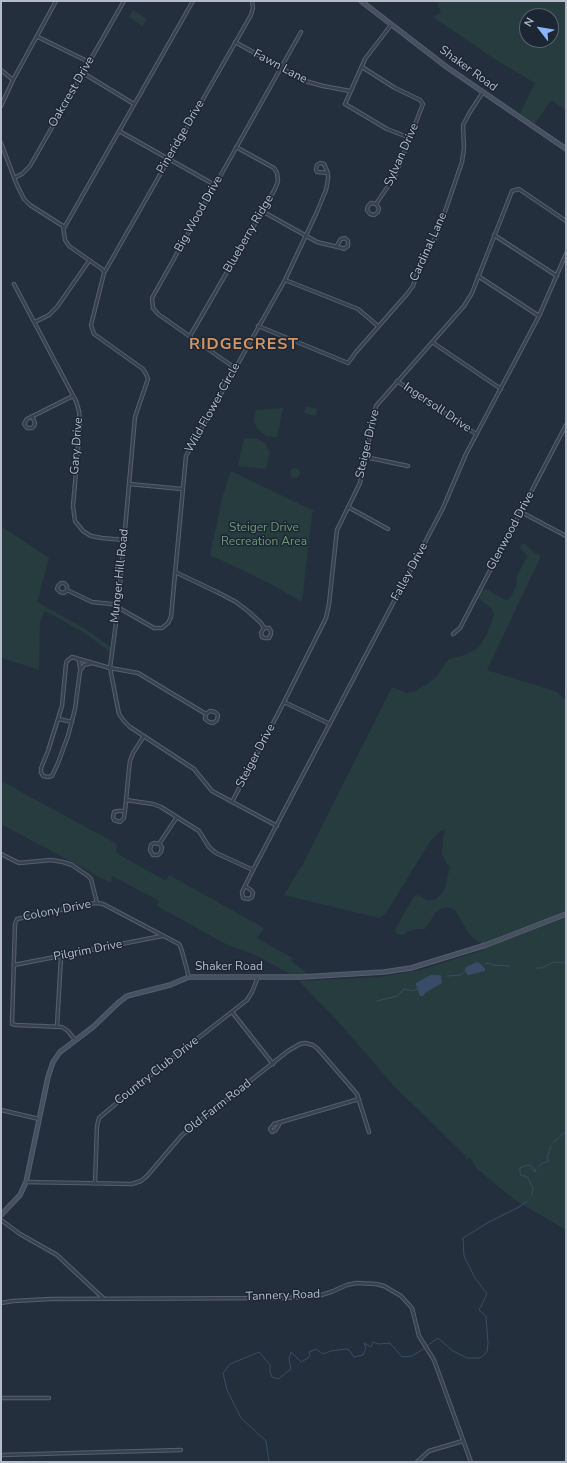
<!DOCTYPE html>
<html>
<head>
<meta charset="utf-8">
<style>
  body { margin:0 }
  #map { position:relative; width:567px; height:1463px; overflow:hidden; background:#242f3e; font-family:"Nunito Sans",sans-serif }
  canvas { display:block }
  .frame { position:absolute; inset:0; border:2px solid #b4bcc9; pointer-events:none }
  .north { position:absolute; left:519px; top:8px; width:40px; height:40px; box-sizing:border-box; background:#1d2633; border:1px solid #59626f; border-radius:50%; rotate:301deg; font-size:11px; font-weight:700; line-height:16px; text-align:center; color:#b4bcc9 }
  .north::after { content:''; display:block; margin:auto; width:14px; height:18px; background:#8ab4f8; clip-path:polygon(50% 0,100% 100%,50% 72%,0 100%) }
</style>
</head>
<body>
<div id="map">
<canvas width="567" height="1463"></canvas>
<div class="frame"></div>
<div class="north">N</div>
</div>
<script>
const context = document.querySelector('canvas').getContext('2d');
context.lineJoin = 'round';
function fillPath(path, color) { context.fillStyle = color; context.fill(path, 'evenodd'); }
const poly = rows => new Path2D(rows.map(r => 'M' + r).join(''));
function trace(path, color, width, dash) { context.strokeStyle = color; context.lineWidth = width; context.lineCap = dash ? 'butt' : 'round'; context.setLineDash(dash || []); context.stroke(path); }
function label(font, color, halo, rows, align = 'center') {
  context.font = font + ' "Nunito Sans",sans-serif'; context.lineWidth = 3; context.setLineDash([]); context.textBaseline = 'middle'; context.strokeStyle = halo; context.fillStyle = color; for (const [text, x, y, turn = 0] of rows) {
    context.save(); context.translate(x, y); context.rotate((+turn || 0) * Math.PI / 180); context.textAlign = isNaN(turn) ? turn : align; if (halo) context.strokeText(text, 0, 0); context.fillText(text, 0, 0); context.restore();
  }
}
fillPath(poly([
  [437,1,566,1,566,110,551,100,535,124,520,114,535,83,499,62,433,17,441,13],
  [527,16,551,16,551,40,527,40],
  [133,10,147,19,142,26,129,17],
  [306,406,317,409,316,416,304,413],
  [283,408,277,437,266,436,258,429,254,421,255,410],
  [244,438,258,439,265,443,270,452,266,469,238,466],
  '290 473a5 5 0 1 1 10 0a5 5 0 1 1-10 0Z',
  [231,471,314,511,312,514,302,602,271,584,210,555,222,498],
  [1,526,49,558,37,602,84,628,111,647,110,652,83,632,45,611,40,621,39,670,2,658,1,662],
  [522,544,525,544,533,552,541,556,487,670,557,692,566,700,566,1230,515,1200,476,1168,470,1157,467,1159,465,1157,466,1156,395,1087,334,1017,299,981,379,977,420,970,483,950,481,944,470,935,455,910,448,907,441,909,436,912,425,929,416,929,407,932,405,934,401,935,397,934,395,930,414,896,418,895,427,900,434,900,442,894,445,888,450,866,446,863,442,854,443,839,445,830,441,831,431,840,389,908,384,915,379,918,284,895,304,862,392,687,407,693,415,691,426,685,436,677,449,659,464,655,478,648,486,637,494,615,492,609,479,599,479,597,482,591,486,589,504,599,507,600,510,599,517,584,517,577,519,572,527,557,526,554,520,548],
  [1,781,117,844,116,853,166,881,169,875,264,928,257,938,296,960,289,959,308,974,292,975,257,956,226,944,157,906,159,901,112,876,111,883,1,824]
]), '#263c3f');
fillPath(poly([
  [477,962,481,964,485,969,485,971,469,975,466,974,465,969,466,967],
  [431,975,438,975,441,976,442,983,425,993,423,996,420,996,416,985,416,983]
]), '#394c67');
trace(poly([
  [485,964,489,963,493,965,510,966],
  [536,968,542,968,554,962,566,963],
  [447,976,461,975,465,971],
  [377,1001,397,996,404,989,412,991,418,989],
  [553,1143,566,1131],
  [538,1167,543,1163,549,1161,549,1160,547,1158,551,1146],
  [532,1195,533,1188,529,1180,526,1176,522,1176,520,1174,520,1168,527,1165,531,1166,535,1172,536,1169],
  [427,1346,438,1338,453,1351,467,1358,480,1358,487,1352,488,1343,486,1316,479,1310,487,1294,475,1278,464,1256,463,1238,489,1222,519,1207,527,1201],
  [269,1462,266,1441,241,1418,227,1390,223,1373,230,1364,259,1352,270,1365,270,1372,272,1377,278,1379,291,1369,289,1359,291,1352,301,1362,308,1358,310,1355,309,1352,316,1349,323,1354,331,1351,346,1349,349,1350,354,1357,363,1355,366,1348,364,1343,371,1347,373,1342,378,1344,390,1343,402,1357,412,1356,425,1348]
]), '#394c67', 1);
const street = poly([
  [252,1,253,8,251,15,104,273,91,325,94,334,143,369,146,374,148,379,135,417,118,608,110,668,119,714,124,721,130,727,194,769,212,791,277,826],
  [391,25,365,59,345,104,387,129,410,138],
  [38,37,89,62],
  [235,42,305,81,323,86,350,91],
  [362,67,395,88,420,100,423,104,395,176,376,204,371,203,368,206,367,210,370,214,374,215,378,212,379,208,376,204],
  [1,70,13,80],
  [83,73,134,104],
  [1,106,13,80,56,1],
  [119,131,215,185],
  [1,143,17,185,24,199,30,205,63,226,65,240,69,246,102,269,104,272],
  [14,178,22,174,30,166,124,1],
  [262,211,317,242,325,244,342,248,344,249,348,246,348,241,345,238,341,239,336,247],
  [64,228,193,1],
  [494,235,557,276],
  [478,276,539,316],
  [285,280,358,309,378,326],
  [14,284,76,401,79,411,80,426,73,506,75,521,83,531,91,536,102,538,124,540],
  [35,322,49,315,57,307,89,261],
  [258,326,348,363,356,352,407,294,413,286,420,264,437,235,462,162,464,148,463,125,470,112,483,92],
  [190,336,275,189,278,181,277,173,274,168,236,147],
  [432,342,501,389],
  [235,368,158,314,153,308,152,298,301,32],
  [397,381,476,434],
  [32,416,35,423,34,426,32,428,27,428,24,424,27,419,73,396],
  [365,457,408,466],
  [129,484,182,489],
  [348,507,388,529],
  [521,512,566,536],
  [175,572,217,592,236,602,249,612,261,623,264,628,261,633,262,637,265,638,269,638,271,634,271,631,269,628,264,628],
  [67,590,64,593,60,592,57,589,58,586,61,583,64,583,67,586,67,590,92,602,112,604,154,628,162,628,168,623,171,617,186,456,285,280,316,214,326,190,328,179,328,175,327,171,324,164,320,163,317,165,316,169,317,172,328,173],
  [453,634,460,628,566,425],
  [76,658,79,661,80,668],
  [92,663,84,665,80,671,75,709,68,736,58,763,52,776,48,777,43,776,41,772,41,768,48,751,62,706,66,664,67,661,72,657,110,668,138,673,206,714,205,719,209,722,213,723,217,720,218,715,215,712,210,711,206,714],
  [284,702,330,724],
  [59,719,72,722],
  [126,800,153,804,161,807,199,831,209,847,216,853,253,870],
  [232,802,284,702,326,618,329,604,337,530,360,483,376,406,464,306,472,293,512,191,519,189,566,221],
  [125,811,118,811,114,812,113,817,114,820,120,822,124,818,124,817,125,811,129,769,130,761,133,753,144,736],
  [159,844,162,847,161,852,158,855,153,855,150,850,151,845,154,843,159,844,177,817],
  [1,854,19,863,51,860,63,862,72,865,88,876,91,879,97,903],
  [245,886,251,890,253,893,252,897,249,899,243,898,242,892,253,870,443,508,466,454,539,316,566,254],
  [14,965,162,936],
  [232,1012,273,1064],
  [57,1026,61,957],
  [75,1040,68,1031,62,1027,16,1025,12,1024,15,924,17,919,89,904,97,903,103,904,179,944,181,948,189,977],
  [1,1110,39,1119],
  [280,1123,276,1130,272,1132,270,1129,274,1124,359,1099],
  [26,1182,132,1184,141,1181,147,1176,182,1135,288,1051,300,1044,305,1043,313,1045,318,1049,357,1094,369,1132],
  [95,1184,97,1126,99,1118,138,1085,247,1000,252,992,258,977],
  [1,1220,20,1234,57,1255,103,1298],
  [1,1303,13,1301,51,1299,287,1298,318,1296,331,1292,347,1285,356,1283,376,1284,384,1286,401,1296,412,1308,419,1336,434,1360,471,1462],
  [1,1398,49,1398],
  [1,1455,181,1450],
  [417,1462,429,1451,463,1441]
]);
const secondary = poly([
  [361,1,448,68,566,149],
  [1,1215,20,1195,26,1182,48,1077,53,1062,60,1052,93,1027,118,1003,127,996,170,985,189,977,301,977,384,972,411,968,486,945,566,914]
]);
trace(street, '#565f6c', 4.5);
trace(secondary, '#565f6c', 5.5);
trace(street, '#38414e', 2.5);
trace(secondary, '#465061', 3.5);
label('12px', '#b4bcc9', '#1d2633', [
  ["Fawn Lane",280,67,28],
  ["Shaker Road",468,69,36],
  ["Oakcrest Drive",72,92,-60],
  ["Pineridge Drive",181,137,-60],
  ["Sylvan Drive",402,155,-66],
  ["Big Wood Drive",199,214,-61],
  ["Blueberry Ridge",249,234,-60],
  ["Cardinal Lane",429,247,-66],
  ["Wild Flower Circle",213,408,-61],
  ["Ingersoll Drive",437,408,34],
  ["Steiger Drive",368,444,-77],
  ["Gary Drive",77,446,-86],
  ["Glenwood Drive",511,531,-62],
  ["Falley Drive",410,572,-62],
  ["Munger Hill Road",120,576,-84],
  ["Steiger Drive",256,756,-62],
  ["Colony Drive",57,911,-11],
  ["Pilgrim Drive",88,951,-11],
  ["Shaker Road",229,967],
  ["Country Club Drive",157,1071,-38],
  ["Old Farm Road",218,1107,-38],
  ["Tannery Road",283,1296,-2]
]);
label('12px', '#6b9a76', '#1d2633', [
  ["Steiger Drive",264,528],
  ["Recreation Area",264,542]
]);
context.letterSpacing = '1px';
label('bold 16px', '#d59563', '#1d2633', [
  ["RIDGECREST",244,345]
]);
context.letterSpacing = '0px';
</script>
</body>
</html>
